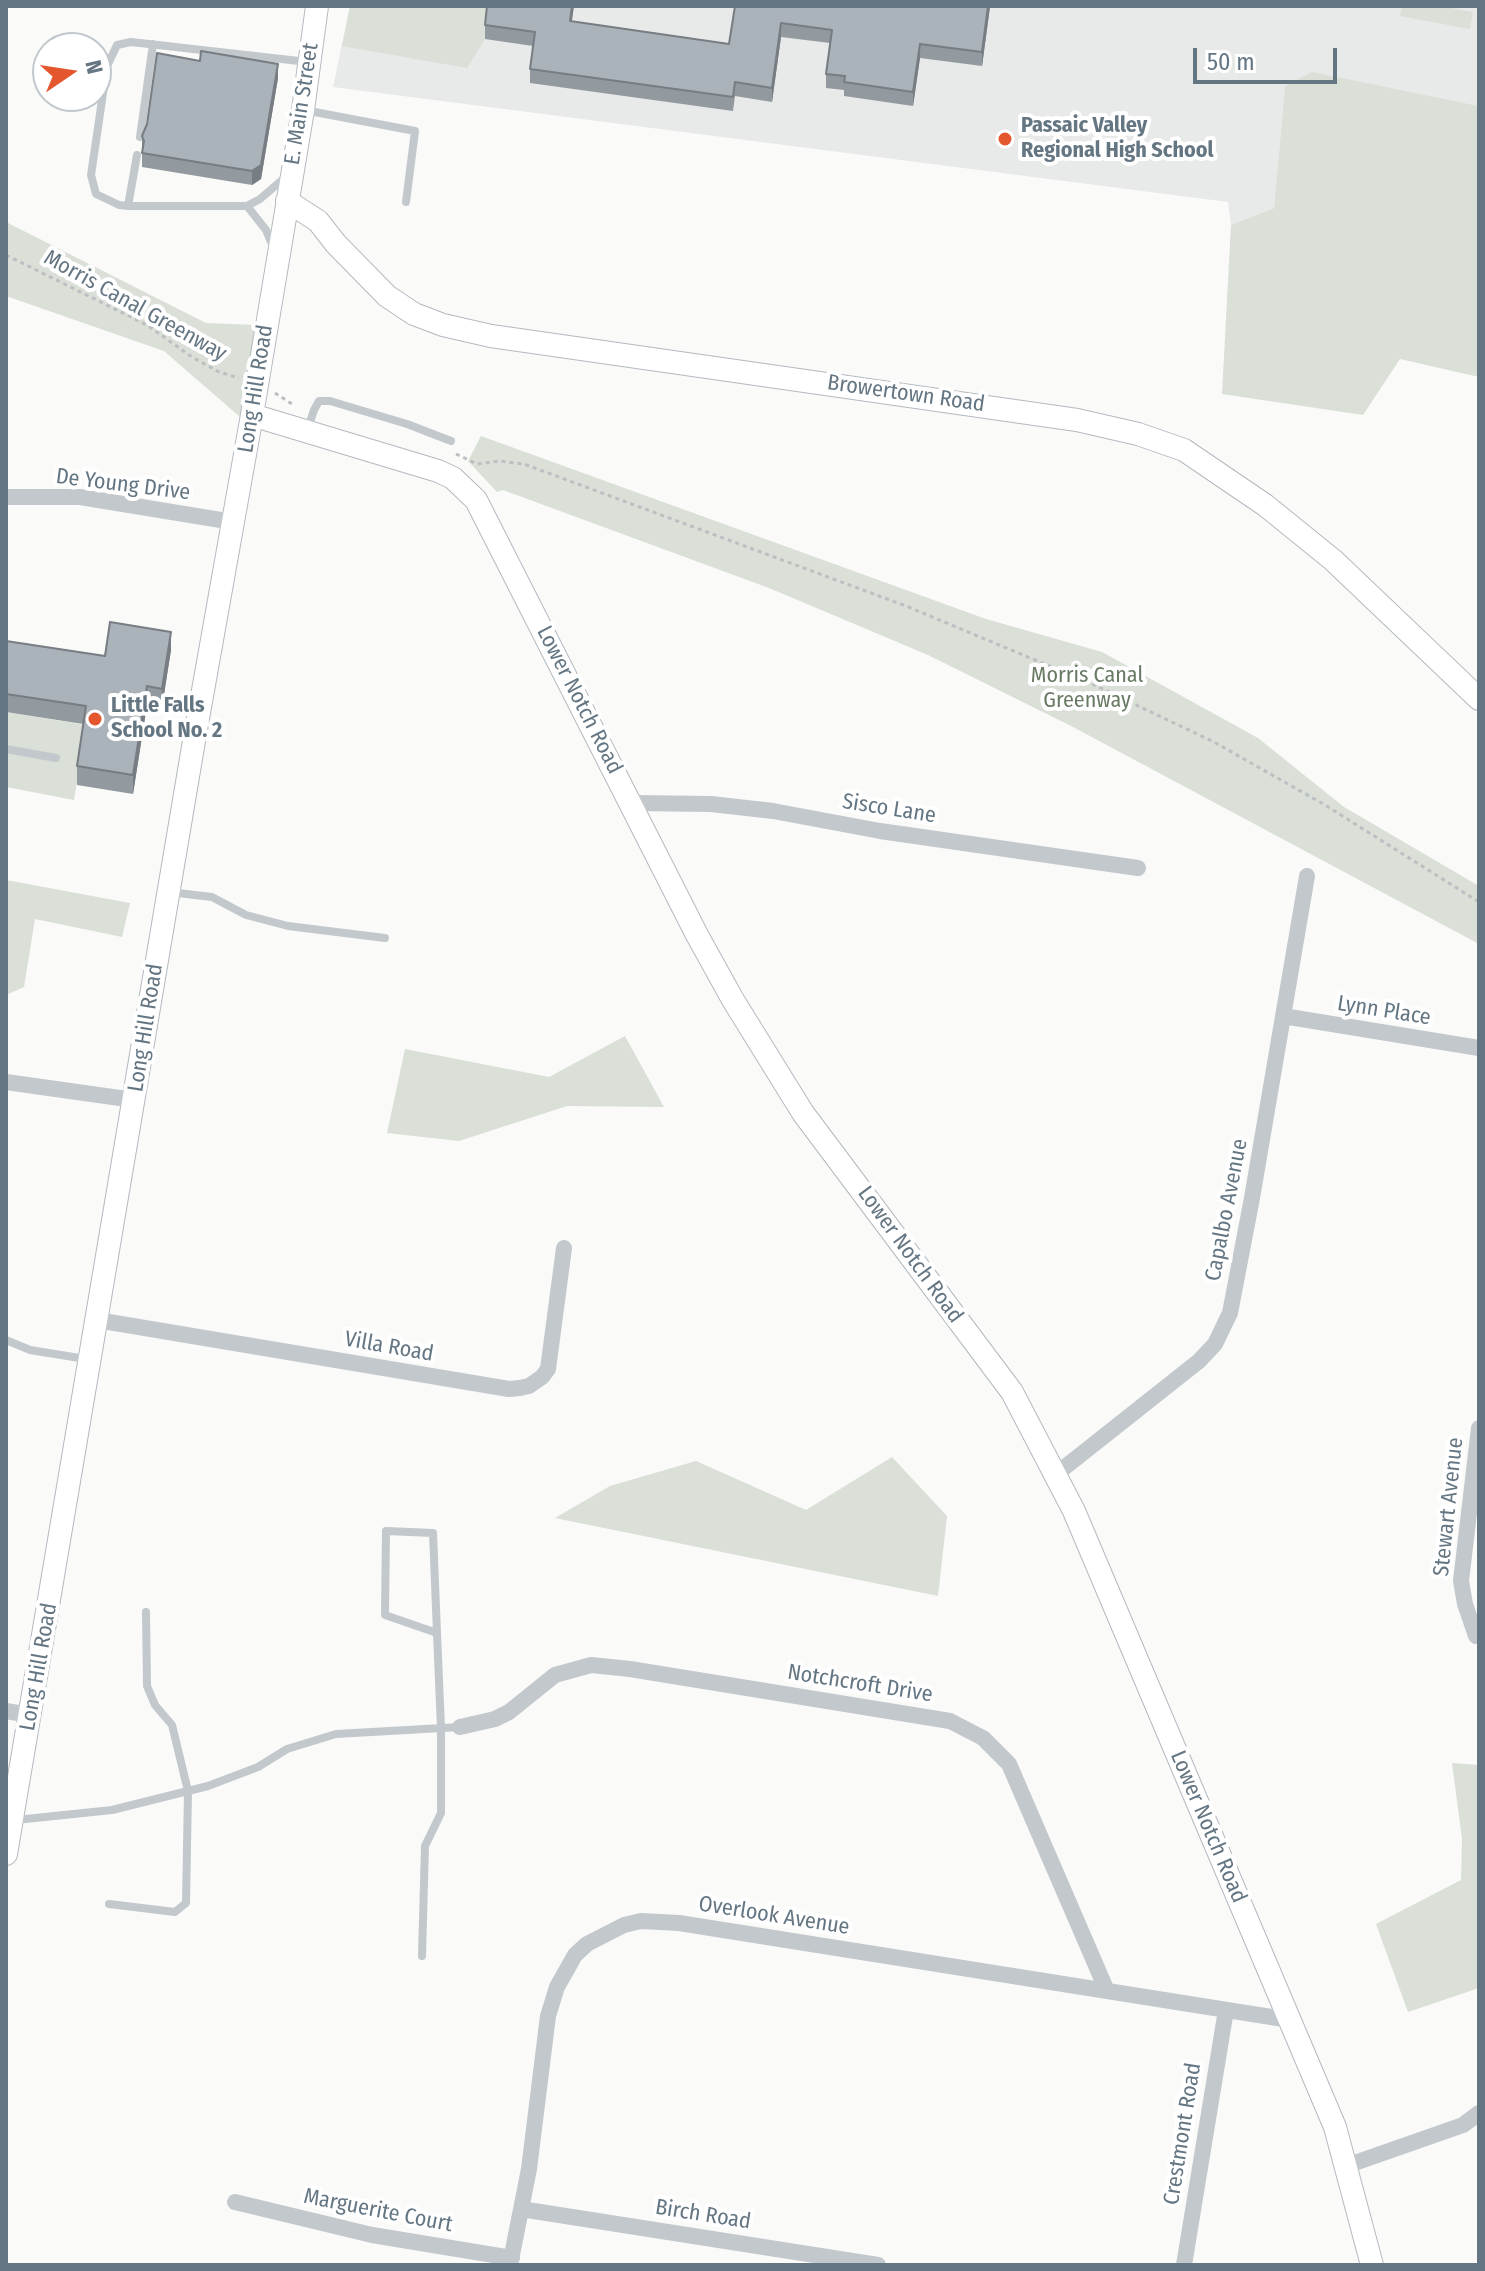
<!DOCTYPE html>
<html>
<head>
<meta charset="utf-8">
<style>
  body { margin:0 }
  #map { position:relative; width:1485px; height:2271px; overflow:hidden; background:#fafaf8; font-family:"Fira Sans Condensed",sans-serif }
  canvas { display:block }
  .frame { position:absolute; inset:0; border:8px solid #657683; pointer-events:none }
  .north { position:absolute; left:32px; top:32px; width:80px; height:80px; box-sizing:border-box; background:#fff; border:2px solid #c1c8cd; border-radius:50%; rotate:77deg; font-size:22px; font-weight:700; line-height:32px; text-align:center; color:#657683 }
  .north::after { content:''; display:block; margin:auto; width:28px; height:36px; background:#e4572e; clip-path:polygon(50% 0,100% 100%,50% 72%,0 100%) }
  .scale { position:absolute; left:1193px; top:48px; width:144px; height:36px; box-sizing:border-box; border:4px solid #657683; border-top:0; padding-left:10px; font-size:24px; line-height:28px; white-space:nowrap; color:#657683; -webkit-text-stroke:6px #fff; paint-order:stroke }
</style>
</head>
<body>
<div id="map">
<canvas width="1485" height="2271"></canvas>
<div class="frame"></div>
<div class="north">N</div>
<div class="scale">50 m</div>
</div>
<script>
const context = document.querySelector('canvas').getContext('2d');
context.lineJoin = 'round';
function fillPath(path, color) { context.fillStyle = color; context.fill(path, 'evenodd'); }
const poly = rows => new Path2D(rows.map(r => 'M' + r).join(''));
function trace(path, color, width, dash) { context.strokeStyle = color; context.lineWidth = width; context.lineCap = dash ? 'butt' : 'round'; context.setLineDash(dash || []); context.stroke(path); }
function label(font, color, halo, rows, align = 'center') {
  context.font = font + ' "Fira Sans Condensed",sans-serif'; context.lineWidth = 8; context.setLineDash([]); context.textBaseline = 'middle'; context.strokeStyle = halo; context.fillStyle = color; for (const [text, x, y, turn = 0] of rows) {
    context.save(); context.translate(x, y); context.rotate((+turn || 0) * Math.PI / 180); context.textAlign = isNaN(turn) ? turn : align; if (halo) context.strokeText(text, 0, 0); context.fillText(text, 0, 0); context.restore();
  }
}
fillPath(poly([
  [350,6,1479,6,1479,106,1312,73,1285,86,1274,208,1231,225,1228,202,333,87]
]), '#e8e9e9');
fillPath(poly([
  [350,6,489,6,485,39,467,68,342,46],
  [1402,6,1440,6,1473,12,1470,29,1400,16],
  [1312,72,1479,106,1479,377,1400,359,1363,415,1222,394,1231,225,1274,208,1285,86],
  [6,222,206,323,256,325,240,417,164,351,6,296],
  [481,436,986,619,1102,652,1258,738,1344,807,1479,886,1479,944,1073,727,928,655,769,588,503,490,497,492,468,461],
  [6,712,86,725,74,800,6,787],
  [6,880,130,903,122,937,35,919,24,987,6,995],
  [625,1036,664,1107,567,1106,459,1141,387,1133,405,1049,549,1077],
  [892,1457,947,1516,938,1596,555,1518,610,1486,696,1461,806,1510],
  [1452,1763,1479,1765,1479,1988,1408,2012,1376,1924,1461,1880,1462,1839]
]), '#dadfd7');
const secondary = poly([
  [287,201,318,221,336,244,387,296,414,314,443,325,491,336,1077,420,1138,434,1184,450,1265,505,1333,560,1479,699],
  [252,415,438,471,453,478,476,500,697,935,733,1000,803,1113,1012,1392,1074,1511,1335,2127,1372,2265],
  [6,1854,194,741,252,415,303,110,317,6]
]);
trace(secondary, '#b3babf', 24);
trace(poly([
  [6,255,147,325,192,357,219,372,239,378],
  [275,393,292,404],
  [456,454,477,464,500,461,524,464,906,606,1090,683,1214,742,1325,805,1479,902]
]), '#bbbfc2', 3, [4, 4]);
trace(poly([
  [304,110,415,131,406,202],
  [140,137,153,44],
  [288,175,260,199,247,206,128,206,119,205,96,194,91,175,107,66,117,45,131,42,308,62],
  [128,206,137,155],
  [247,206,266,230,274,249],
  [307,431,314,410,319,401,330,401,407,424,451,441],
  [6,749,56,758],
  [169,892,212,897,246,915,288,926,385,938],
  [6,1340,30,1350,86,1359],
  [16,1820,112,1810,208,1786,258,1767,287,1749,336,1734,460,1727],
  [109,1904,175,1912,186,1903,188,1791,172,1725,155,1705,147,1686,146,1612],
  [422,1956,425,1846,441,1813,441,1728,437,1633,433,1533,386,1531,385,1615,437,1633]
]), '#c3c8cc', 8);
trace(poly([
  [6,497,80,497,233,522],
  [631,803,711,804,773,811,880,831,1138,868],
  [1283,1016,1479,1048],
  [6,1082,134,1100],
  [97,1320,509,1389,520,1388,529,1386,542,1377,548,1369,564,1248],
  [1055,1475,1199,1361,1215,1344,1230,1313,1252,1198,1307,876],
  [1476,1636,1465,1604,1461,1581,1479,1428],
  [6,1711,30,1715],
  [460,1727,495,1719,509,1712,555,1675,591,1665,630,1669,950,1721,983,1738,1009,1764,1107,1991],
  [1346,2166,1463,2125,1479,2113],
  [235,2202,372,2235,512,2258],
  [521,2209,878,2265],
  [510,2265,529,2169,548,2016,557,1987,575,1955,587,1944,624,1925,641,1921,679,1923,1290,2020],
  [1184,2265,1226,2010]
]), '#c3c8cc', 16);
trace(secondary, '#fff', 22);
fillPath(poly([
  [487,6,574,6,571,21,729,44,735,6,990,6,982,66,920,58,913,106,844,96,844,90,826,88,826,74,830,43,781,37,772,102,735,96,733,111,530,83,530,69,533,46,485,39,485,25],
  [278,78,261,179,252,185,142,167,142,136],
  [6,641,105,656,171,650,162,707,147,705,133,794,77,785,77,766,83,724,6,712]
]), '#929a9f');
fillPath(poly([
  [572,6,574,6,570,35,570,21],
  [988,6,990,6,990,7,982,66,982,52],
  [781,23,781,37,772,102,772,88],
  [920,44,920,58,913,106,913,92],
  [278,64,278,78,261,179,252,185,252,171],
  [171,632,171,650,162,707,162,689],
  [147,686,147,705,133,794,133,775]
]), '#777d82');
const building = poly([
  [487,6,572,6,570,21,729,44,735,6,988,6,982,52,920,44,913,92,844,82,845,76,826,74,832,30,781,23,772,88,735,82,733,97,530,69,535,32,485,25,487,6],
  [201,51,278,64,261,165,252,171,142,153,144,141,142,136,147,124,157,53,200,61,201,51],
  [110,622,171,632,162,689,147,686,133,775,77,766,86,706,6,694,6,641,105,656,110,622]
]);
fillPath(building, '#aab3b9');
trace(building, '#777d82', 2);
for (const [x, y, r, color] of [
  [1005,139,8,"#e4572e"],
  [95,719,8,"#e4572e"]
]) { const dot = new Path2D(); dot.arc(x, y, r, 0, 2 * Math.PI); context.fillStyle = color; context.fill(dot); trace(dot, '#fff', 3); }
label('22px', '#657683', '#fff', [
  ["E. Main Street",302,104,-81],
  ["Morris Canal Greenway",135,306,29],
  ["Long Hill Road",256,389,-81],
  ["Browertown Road",906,394,8],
  ["De Young Drive",123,485,7],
  ["Lower Notch Road",579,700,63],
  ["Sisco Lane",889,809,9],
  ["Lynn Place",1384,1011,9],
  ["Long Hill Road",146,1028,-81],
  ["Capalbo Avenue",1227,1210,-79],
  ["Lower Notch Road",910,1255,54],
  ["Villa Road",389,1347,10],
  ["Stewart Avenue",1449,1507,-84],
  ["Long Hill Road",39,1667,-80],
  ["Notchcroft Drive",860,1684,9],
  ["Lower Notch Road",1208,1827,67],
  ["Overlook Avenue",774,1916,9],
  ["Crestmont Road",1183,2134,-81],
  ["Marguerite Court",378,2211,11],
  ["Birch Road",703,2215,9]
]);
label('bold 22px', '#657683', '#fff', [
  ["Passaic Valley",1021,126],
  ["Regional High School",1021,151],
  ["Little Falls",111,706],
  ["School No. 2",111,731]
], 'left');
label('22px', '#687a64', '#fff', [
  ["Morris Canal",1087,676],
  ["Greenway",1087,701]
]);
</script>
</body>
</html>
